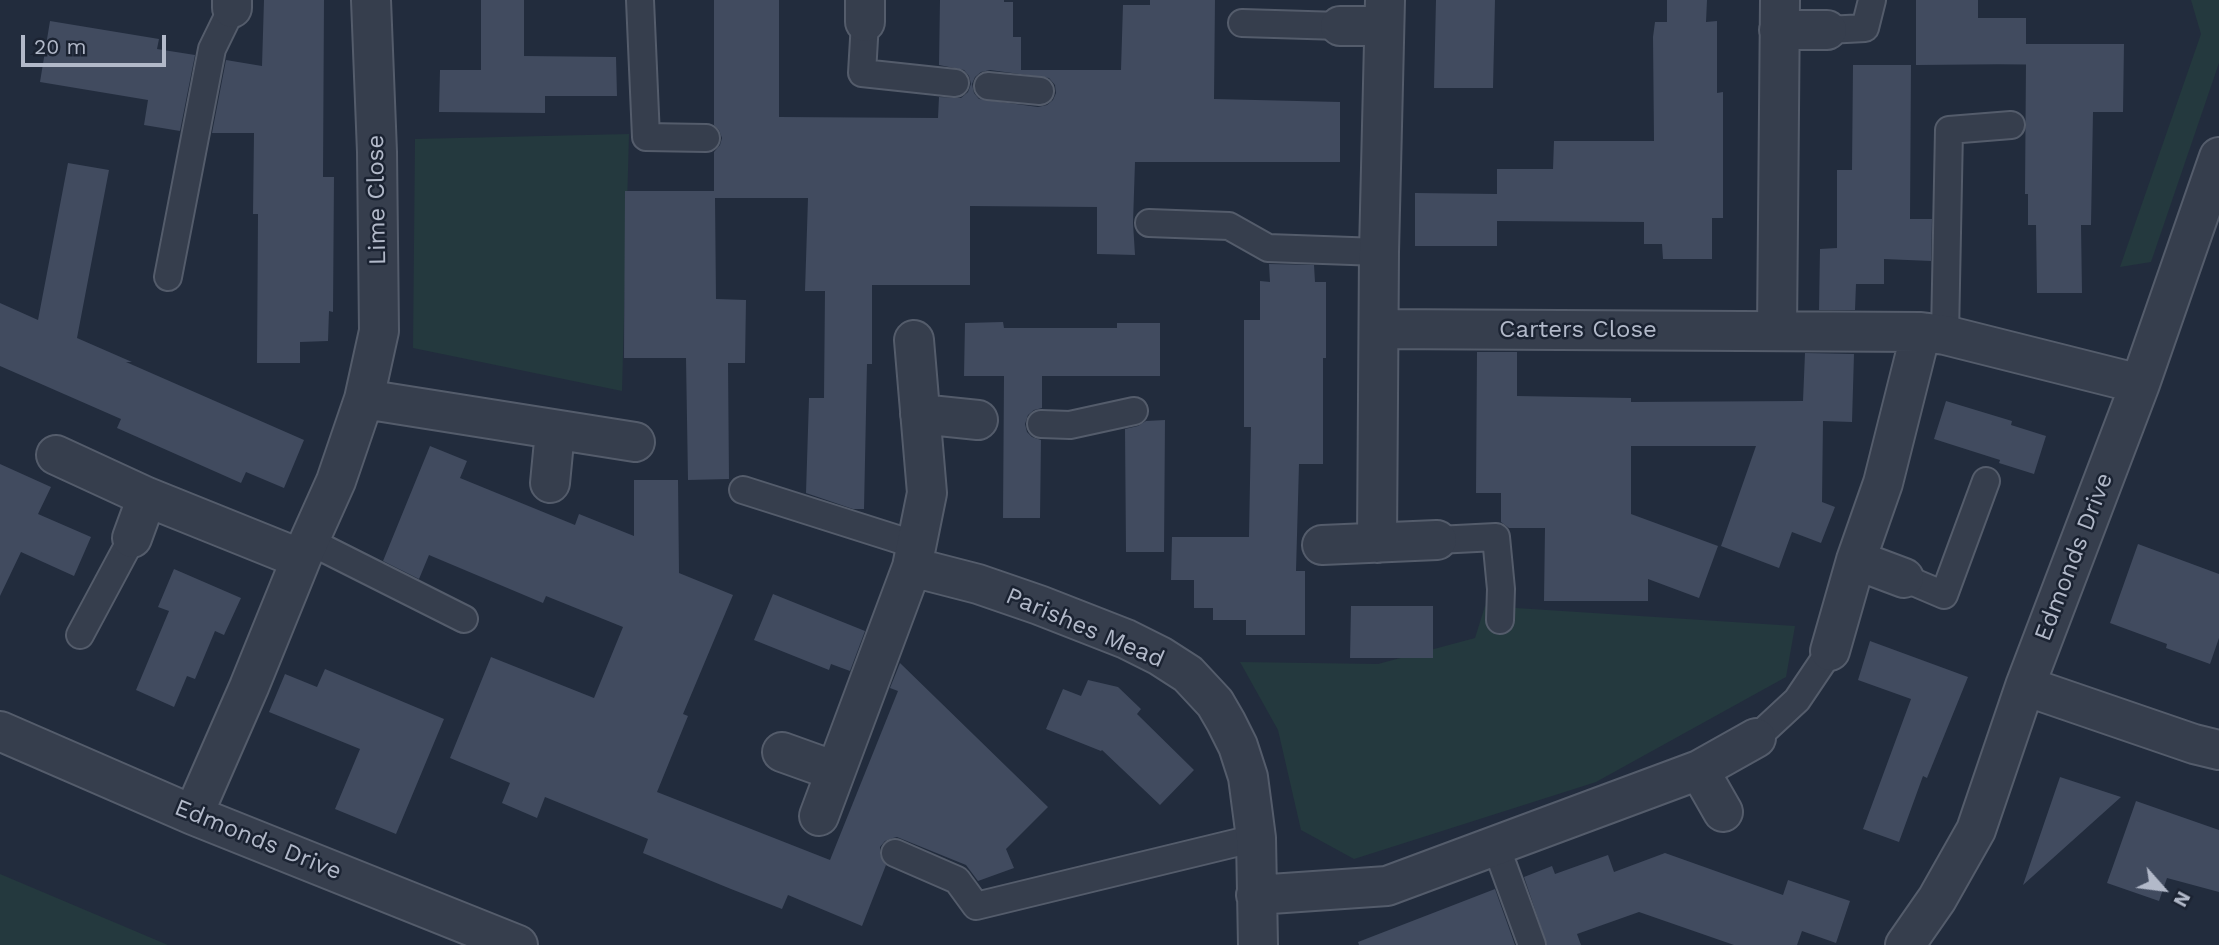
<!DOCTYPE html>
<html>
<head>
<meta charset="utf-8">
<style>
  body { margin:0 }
  #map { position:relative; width:2219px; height:945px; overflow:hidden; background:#222c3d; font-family:"Work Sans",sans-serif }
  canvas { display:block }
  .north { position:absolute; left:2128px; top:854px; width:70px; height:70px; -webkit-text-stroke:5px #1b2332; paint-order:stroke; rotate:118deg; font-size:19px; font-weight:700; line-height:28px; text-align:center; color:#b2b9c9 }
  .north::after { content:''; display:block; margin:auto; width:24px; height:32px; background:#b2b9c9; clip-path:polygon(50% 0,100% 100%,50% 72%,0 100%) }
  .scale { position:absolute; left:21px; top:35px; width:145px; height:32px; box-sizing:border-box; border:4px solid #b2b9c9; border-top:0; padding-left:9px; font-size:21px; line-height:24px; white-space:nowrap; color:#b2b9c9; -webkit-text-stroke:5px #1b2332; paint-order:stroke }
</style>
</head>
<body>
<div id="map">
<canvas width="2219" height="945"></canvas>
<div class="north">N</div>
<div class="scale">20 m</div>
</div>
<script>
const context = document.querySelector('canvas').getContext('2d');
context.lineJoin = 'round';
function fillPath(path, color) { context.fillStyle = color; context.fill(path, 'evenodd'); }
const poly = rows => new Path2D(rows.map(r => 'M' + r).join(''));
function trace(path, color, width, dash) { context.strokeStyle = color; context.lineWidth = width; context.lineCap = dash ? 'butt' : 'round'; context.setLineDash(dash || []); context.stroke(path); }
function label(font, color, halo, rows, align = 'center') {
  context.font = font + ' "Work Sans",sans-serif'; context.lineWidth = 5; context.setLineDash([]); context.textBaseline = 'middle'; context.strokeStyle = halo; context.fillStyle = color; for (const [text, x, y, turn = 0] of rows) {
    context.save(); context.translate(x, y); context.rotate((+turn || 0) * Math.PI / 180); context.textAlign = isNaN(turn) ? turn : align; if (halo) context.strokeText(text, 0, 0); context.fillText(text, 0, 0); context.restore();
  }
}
fillPath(poly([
  [2191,0,2219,0,2219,63,2151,262,2120,267,2201,34],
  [629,134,622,391,413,348,415,139],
  [1485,606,1795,626,1786,677,1596,782,1354,859,1301,830,1278,730,1240,662,1378,664,1475,638],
  [0,874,168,945,0,945]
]), '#24393e');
fillPath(poly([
  [264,0,324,0,323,177,334,177,333,312,329,311,328,341,300,342,300,363,257,363,258,214,253,214,254,133,212,133,226,60,262,66],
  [481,0,524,0,524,56,616,57,617,96,545,96,545,113,439,112,440,70,481,70],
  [714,0,779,0,779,117,938,118,939,97,961,98,968,92,971,84,969,76,964,70,939,65,940,0,1004,0,1004,2,1013,2,1013,37,1021,37,1021,70,1121,70,1123,5,1150,5,1150,0,1215,0,1214,99,1340,102,1340,162,1135,162,1133,223,1135,255,1097,254,1097,207,970,206,970,285,872,285,872,364,867,364,864,509,853,509,806,493,809,398,824,398,825,291,805,291,808,198,715,198,716,299,746,300,745,363,728,363,729,479,688,480,686,358,624,358,625,191,714,191,714,152,720,145,722,138,719,130,714,125],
  [990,70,1049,78,1055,85,1056,93,1053,100,1047,105,1038,107,979,99,974,93,972,84,975,77,981,72],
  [1436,0,1495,0,1493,88,1434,88],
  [1667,0,1707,0,1706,22,1717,21,1717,93,1723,92,1723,218,1712,218,1712,259,1663,259,1662,244,1644,244,1644,222,1497,221,1497,246,1415,246,1415,193,1497,194,1497,169,1553,169,1554,141,1654,141,1653,37,1655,22,1667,22],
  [1916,0,1978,0,1978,18,2026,18,2026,44,2124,44,2123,112,2093,112,2091,225,2081,225,2082,293,2037,293,2036,225,2028,225,2028,194,2025,194,2026,60,2026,64,1916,65],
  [50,21,159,39,157,49,195,55,180,131,144,125,148,100,40,82],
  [1853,65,1911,65,1910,219,1932,219,1931,261,1884,259,1884,284,1856,284,1855,310,1819,310,1820,249,1837,248,1837,170,1852,170],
  [68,163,109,170,77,338,132,362,126,362,304,440,284,488,246,472,241,483,117,428,121,419,0,366,0,303,38,320],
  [1269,264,1314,265,1315,282,1326,282,1326,358,1323,358,1323,464,1299,464,1296,571,1305,571,1305,635,1246,635,1246,620,1213,620,1213,608,1194,608,1194,580,1171,580,1172,537,1249,537,1251,427,1244,427,1244,320,1260,320,1260,281,1270,282],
  [1003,322,1004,328,1117,328,1117,323,1160,323,1160,376,1042,376,1042,408,1034,410,1028,415,1025,424,1027,432,1032,437,1041,440,1040,518,1003,518,1004,376,964,376,965,323],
  [1477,352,1517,352,1517,396,1631,398,1631,402,1803,401,1805,353,1854,354,1852,422,1823,421,1822,502,1835,507,1821,543,1792,532,1779,568,1721,546,1756,446,1631,446,1631,514,1718,546,1699,598,1648,579,1648,601,1544,601,1545,528,1509,528,1501,522,1501,493,1476,493],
  [1946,401,2012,421,2011,425,2046,436,2034,474,1999,463,2000,460,1934,439],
  [1165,420,1164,552,1126,552,1125,429,1138,426,1146,421],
  [430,446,467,461,460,478,575,525,579,514,634,536,634,480,678,480,679,573,733,595,683,714,688,716,657,792,830,860,898,691,890,688,900,663,1048,807,1006,849,1014,868,978,881,966,865,897,837,893,838,885,841,880,847,880,855,886,865,862,926,788,895,782,909,731,889,643,853,648,839,545,797,537,818,502,803,510,783,450,758,491,657,594,698,623,627,546,596,543,603,429,555,419,579,383,561],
  [0,464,51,487,38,514,91,537,74,576,21,552,0,596],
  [2138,544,2219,574,2219,638,2210,664,2166,648,2167,644,2110,623],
  [174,569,241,598,224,635,215,631,195,679,187,676,174,707,136,690,169,611,158,607],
  [773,594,865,631,850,671,831,664,829,670,754,640],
  [1351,606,1433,606,1433,658,1350,658],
  [1870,641,1968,677,1927,778,1923,776,1899,842,1863,829,1911,699,1858,680],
  [325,669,444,719,396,834,335,809,360,749,269,712,285,674,317,687],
  [1088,680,1118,687,1141,709,1137,714,1194,770,1160,805,1102,750,1101,751,1046,729,1063,689,1081,696],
  [2060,777,2121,797,2023,885],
  [2136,801,2219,830,2219,892,2167,878,2159,901,2107,883],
  [1665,853,1783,895,1788,880,1850,901,1836,943,1802,931,1797,945,1734,945,1639,912,1577,934,1581,945,1547,945,1524,877,1552,866,1555,874,1608,855,1614,872],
  [1495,889,1515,945,1359,945,1358,942]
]), '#414b5f');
const lane = poly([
  [640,0,646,137,706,138],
  [865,22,862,73,955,83],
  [1242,23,1340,26],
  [1827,30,1865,28,1872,0],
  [988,86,1040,91],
  [1149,223,1229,226,1268,248,1379,252],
  [168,277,212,49,232,8],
  [1945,335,1949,130,2011,125],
  [1041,424,1070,425,1134,411],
  [743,490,916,545],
  [1437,540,1496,537,1501,589,1500,620],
  [309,541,464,619],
  [1904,578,1944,595,1986,481],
  [80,635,132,538],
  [1756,738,1797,700,1830,651],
  [1496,846,1532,945],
  [895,853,957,880,976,906,1256,838]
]);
const street = poly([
  [232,0,232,8],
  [865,0,865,22],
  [1340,26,1384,26],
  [1779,30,1827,30],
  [1380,329,1921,332,1945,335,2140,384],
  [1777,331,1780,0],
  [364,399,635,442],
  [920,414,978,420],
  [56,455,147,497,301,559],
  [550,483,555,431],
  [132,538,147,497],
  [1377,543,1379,252,1385,0],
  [1322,545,1437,540],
  [1856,560,1904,578],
  [912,567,978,584,1039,605,1126,639,1160,656,1188,674,1215,703,1226,722,1238,746,1248,777,1256,838,1258,945],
  [1830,651,1856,560,1883,483,1921,332],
  [2025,686,2194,744,2219,750],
  [0,731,193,815,518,945],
  [782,752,835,771],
  [1699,770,1723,812],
  [193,815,249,687,301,559,336,481,364,399,379,331,377,152,371,0],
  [819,816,912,567,927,493,914,340],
  [1256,895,1387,886,1699,770,1756,738],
  [1905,945,1937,899,1976,830,2025,686,2140,384,2219,157]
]);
trace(lane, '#545c6b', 30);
trace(street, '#545c6b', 42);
trace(lane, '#363e4d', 26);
trace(street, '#363e4d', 38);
label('24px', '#b2b9c9', '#1b2332', [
  ["Lime Close",377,200,-91],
  ["Carters Close",1578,330],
  ["Edmonds Drive",2074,557,-69],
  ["Parishes Mead",1085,628,23],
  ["Edmonds Drive",258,840,22]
]);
</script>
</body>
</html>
